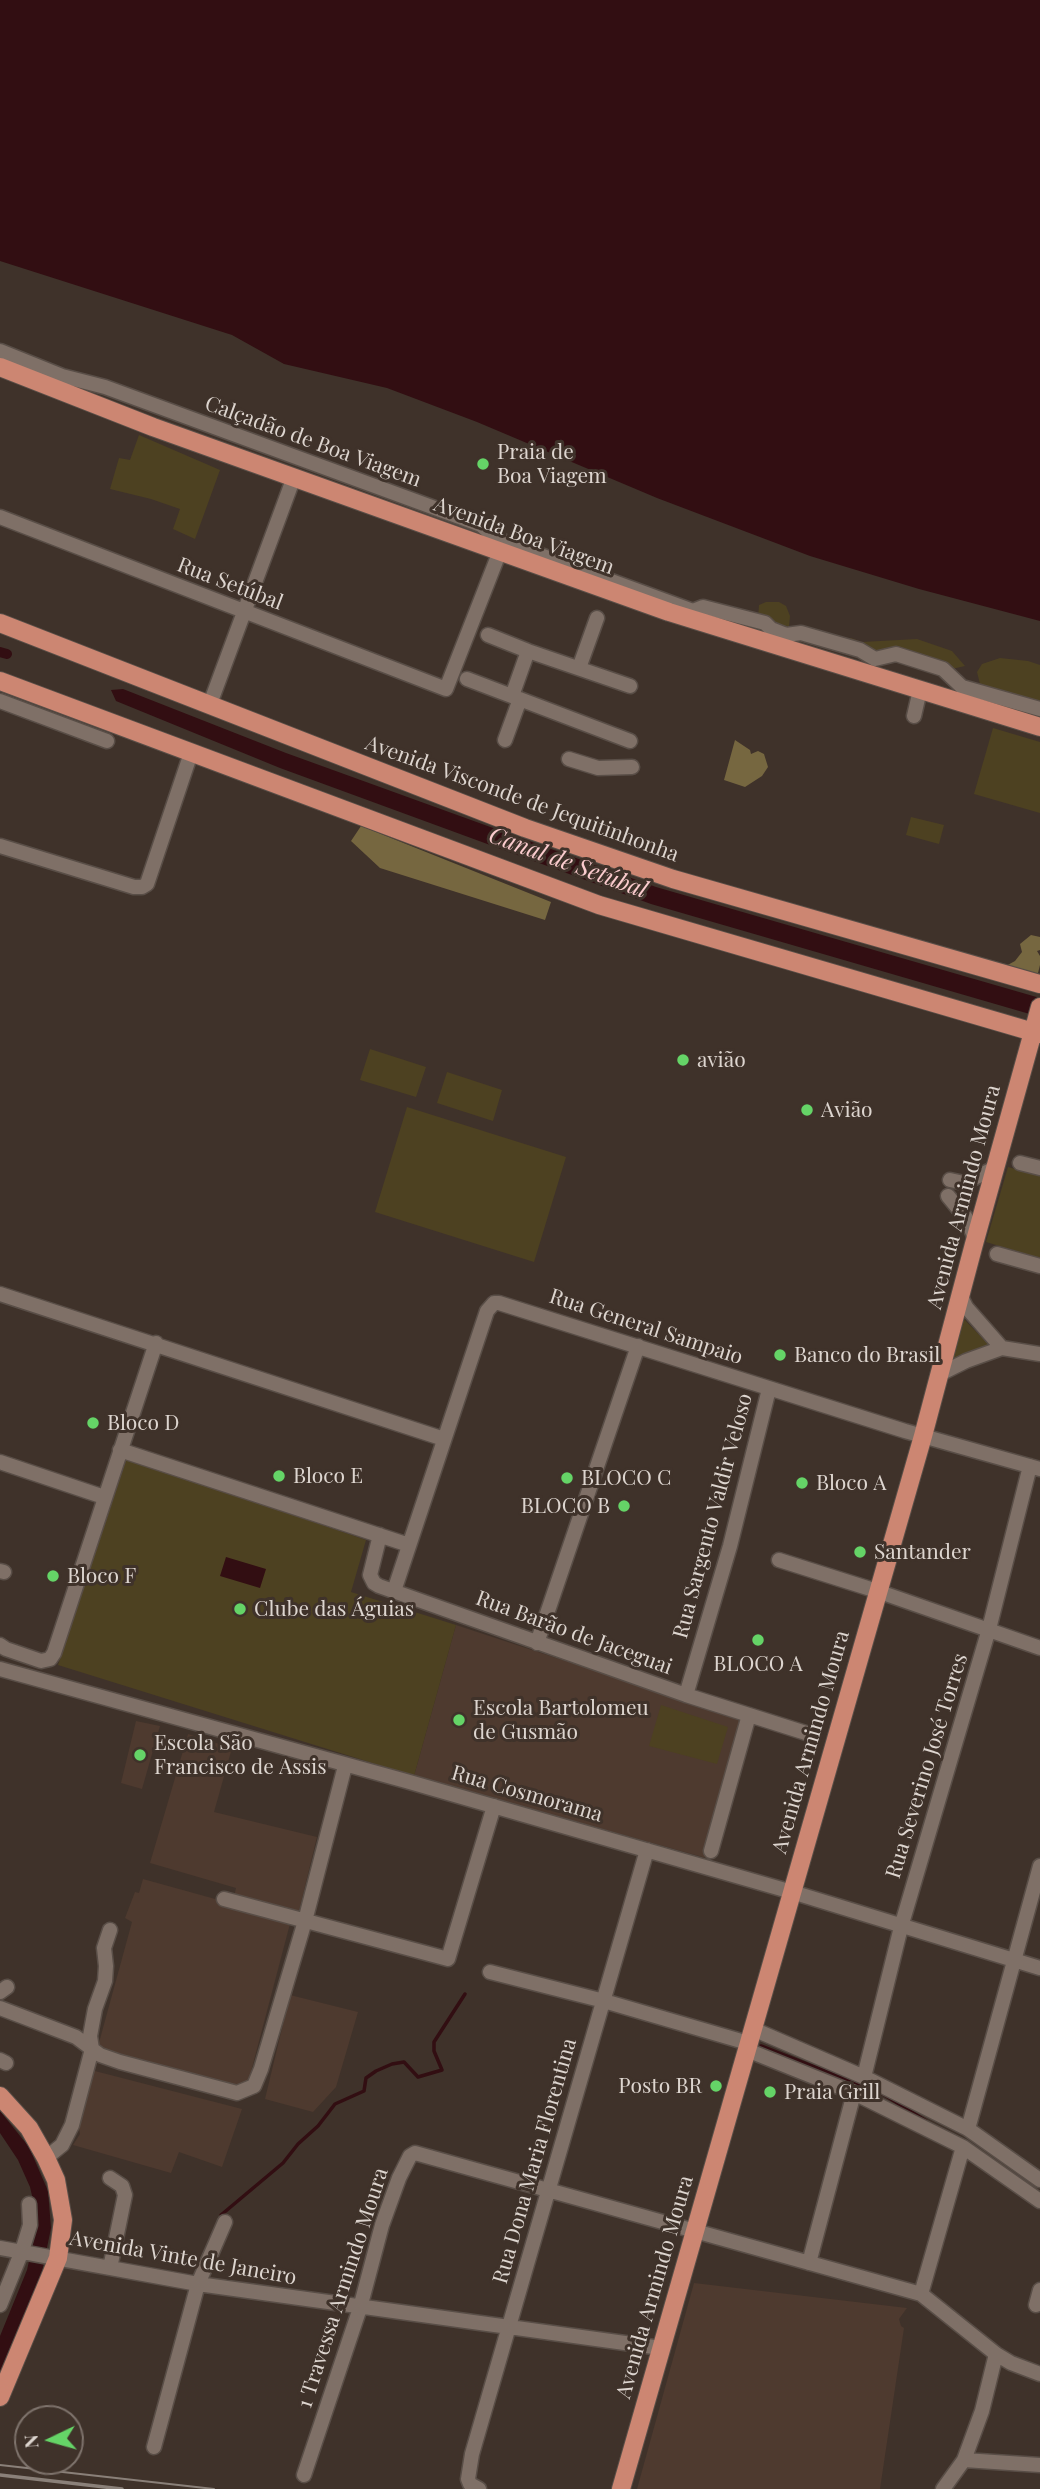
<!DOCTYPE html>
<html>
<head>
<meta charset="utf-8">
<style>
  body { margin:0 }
  #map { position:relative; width:1040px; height:2489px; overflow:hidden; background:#3f322a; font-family:"Playfair Display",serif }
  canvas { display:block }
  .north { position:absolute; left:14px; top:2405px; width:70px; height:70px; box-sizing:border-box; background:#3f322a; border:2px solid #7e736c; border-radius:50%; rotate:265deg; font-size:19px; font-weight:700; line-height:28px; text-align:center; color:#ddd5cf }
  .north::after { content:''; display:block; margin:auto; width:24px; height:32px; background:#65d467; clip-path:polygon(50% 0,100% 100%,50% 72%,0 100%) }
</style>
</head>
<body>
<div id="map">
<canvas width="1040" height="2489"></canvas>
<div class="north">N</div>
</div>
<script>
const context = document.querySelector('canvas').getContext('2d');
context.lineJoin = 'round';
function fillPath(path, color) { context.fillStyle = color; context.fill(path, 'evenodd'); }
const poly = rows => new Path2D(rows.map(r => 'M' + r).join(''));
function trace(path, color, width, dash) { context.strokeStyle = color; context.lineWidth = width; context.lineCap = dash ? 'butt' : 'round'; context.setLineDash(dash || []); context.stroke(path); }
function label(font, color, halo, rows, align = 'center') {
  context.font = font + ' "Playfair Display",serif'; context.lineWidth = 6; context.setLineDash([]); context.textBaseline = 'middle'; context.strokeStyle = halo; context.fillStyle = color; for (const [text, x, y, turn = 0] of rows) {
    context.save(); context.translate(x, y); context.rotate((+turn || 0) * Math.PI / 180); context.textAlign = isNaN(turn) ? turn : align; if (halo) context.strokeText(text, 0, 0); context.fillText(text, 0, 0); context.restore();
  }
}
fillPath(poly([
  [456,1625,745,1720,706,1858,414,1776],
  [136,1721,160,1726,142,1789,121,1783],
  [188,1734,232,1748,214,1812,317,1837,298,1915,234,1897,236,1888,150,1863],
  [143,1879,291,1920,248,2083,229,2089,97,2050,132,1922,125,1918,135,1892,139,1893],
  [290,1995,358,2012,336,2087,313,2112,265,2099],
  [91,2070,242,2109,222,2167,179,2152,171,2173,73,2145,80,2134,77,2118],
  [694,2283,907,2308,899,2319,901,2326,904,2328,880,2489,637,2489]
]), '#4e3a2f');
fillPath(poly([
  [139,435,220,470,195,539,173,529,180,509,151,499,110,489,119,458,130,460],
  [766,602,779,602,786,606,790,616,789,627,780,629,758,619,759,605],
  [851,638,862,642,917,639,952,651,965,666,952,669,877,656,844,642],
  [1000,658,1028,661,1040,665,1040,706,981,688,977,672,982,664],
  [993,728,1040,742,1040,813,974,794],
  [911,817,944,825,939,844,906,835],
  [370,1049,426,1067,416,1097,360,1080],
  [447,1072,502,1090,493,1121,437,1103],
  [407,1107,566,1157,534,1262,375,1212],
  [1008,1167,1040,1176,1040,1258,986,1242],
  [961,1316,990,1346,950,1362],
  [127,1458,366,1540,351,1592,456,1625,414,1776,58,1665],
  [661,1705,728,1727,717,1764,649,1746]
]), '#4d4121');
fillPath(poly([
  [735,740,750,750,751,754,758,751,764,754,768,767,762,776,745,787,724,780],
  [361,826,551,902,545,920,380,868,351,841],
  [1031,935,1040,937,1040,950,1037,951,1040,956,1040,965,1036,981,1004,967,1015,961,1022,952,1020,944]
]), '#766740');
fillPath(poly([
  [0,0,1040,0,1040,621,919,589,810,556,657,498,477,422,387,388,284,364,232,335,0,261],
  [123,689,286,753,656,887,1040,998,1040,1017,651,904,280,768,116,701,111,690],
  [226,1557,266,1569,260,1588,220,1576],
  [0,2111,29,2147,48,2191,51,2228,42,2272,0,2377,0,2336,27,2270,38,2221,30,2187,18,2160,0,2133]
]), '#320e12');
trace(poly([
  [761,2046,883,2094,926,2121],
  [221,2215,283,2163,298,2144,318,2126,335,2104,364,2091,366,2078,376,2071,392,2064,404,2062,418,2077,442,2070,434,2051,434,2042,465,1994]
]), '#320e12', 3.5);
trace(poly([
  [0,652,7,654]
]), '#320e12', 10);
const minor = poly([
  [0,351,62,376,105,387,481,525,497,539,685,608,693,611,703,607,765,623,771,629,786,635,801,633,860,650,875,659,896,654,943,669,962,687,1040,709],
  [0,517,446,689,500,551],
  [488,635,528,651,512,696],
  [528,651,630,686],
  [579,668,597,618],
  [467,679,630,741],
  [0,701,107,741],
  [210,704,294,477],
  [914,716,920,690],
  [505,740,520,699],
  [569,759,598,768,632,767],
  [0,846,134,887,142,887,147,884,191,753],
  [1020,1163,1040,1168],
  [950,1180,964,1183,995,1168],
  [948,1196,966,1218,975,1238],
  [997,1254,1040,1266],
  [0,1294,444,1439],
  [960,1295,966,1307,1002,1348],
  [940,1374,966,1361,1002,1348,1040,1354],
  [120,1450,409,1545],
  [0,1462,104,1497],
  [380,1535,370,1575,374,1583,379,1586,686,1695,809,1734],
  [779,1560,877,1591,1040,1648],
  [0,1571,4,1572],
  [394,1591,487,1311,494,1303,499,1303,905,1431,1040,1469],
  [537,1643,638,1346],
  [0,1645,6,1649,41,1661,50,1659,54,1653,156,1343],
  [0,1669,406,1781,792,1892,1040,1968],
  [686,1695,730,1546,769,1389],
  [711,1851,749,1715],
  [224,1899,448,1959,494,1806],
  [490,1972,604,2001,748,2043],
  [0,1992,7,1987],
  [0,2008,76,2037,100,2055,120,2062,237,2093,254,2086,261,2069,305,1921,345,1766],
  [753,2029,864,2077,968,2129,1040,2180],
  [747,2050,854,2093,963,2147,1040,2201],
  [0,2060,6,2063],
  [864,2077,901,1927,989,1629,1030,1466],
  [968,2129,1040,1866],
  [46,2158,62,2145,72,2125,92,2049,90,2036,95,2009,105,1981,106,1966,104,1948,110,1930],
  [0,2248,198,2284,661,2348],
  [809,2263,854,2093],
  [110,2268,125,2195,122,2186,110,2178],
  [921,2294,963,2147],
  [0,2305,22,2251,30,2225,29,2204],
  [1036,2305,1040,2290],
  [154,2447,198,2284,225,2222],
  [964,2460,1040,2465],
  [304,2475,360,2308,382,2225,399,2178,410,2156,415,2153,921,2294,996,2354,1011,2363,1040,2374],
  [479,2489,470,2484,468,2479,472,2454,647,1850],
  [943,2489,964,2460,982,2411,996,2354]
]);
const major = poly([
  [0,367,153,427,669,612,1040,727],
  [0,623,525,828,673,879,1040,984],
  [0,681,599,905,1040,1034],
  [0,2096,29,2128,46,2158,56,2180,63,2220,58,2258,0,2397],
  [621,2489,923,1436,974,1244,1040,1007]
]);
trace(minor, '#594e47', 17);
trace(major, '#594e47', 20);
trace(minor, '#7f7067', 14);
trace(major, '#cc8672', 18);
trace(poly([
  [0,2465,214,2489]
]), '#8a8079', 2);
trace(poly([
  [0,2475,122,2489]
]), '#8a8079', 3.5);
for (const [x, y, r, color] of [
  [483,464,7,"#65d467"],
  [683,1060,7,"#65d467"],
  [807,1110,7,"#65d467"],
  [780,1355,7,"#65d467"],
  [93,1423,7,"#65d467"],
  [279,1476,7,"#65d467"],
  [567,1478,7,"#65d467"],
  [802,1483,7,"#65d467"],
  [624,1506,7,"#65d467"],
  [860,1552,7,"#65d467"],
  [53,1576,7,"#65d467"],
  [240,1609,7,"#65d467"],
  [758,1640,7,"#65d467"],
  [459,1720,7,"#65d467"],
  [140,1755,7,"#65d467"],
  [716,2086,7,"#65d467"],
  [770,2092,7,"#65d467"]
]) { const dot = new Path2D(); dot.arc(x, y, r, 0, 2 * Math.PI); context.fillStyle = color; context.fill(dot); trace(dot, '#3f322a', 2.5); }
label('21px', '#ddd5cf', '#3f322a', [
  ["Calçadão de Boa Viagem",313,442,20],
  ["Avenida Boa Viagem",524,536,20],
  ["Rua Setúbal",230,584,21],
  ["Avenida Visconde de Jequitinhonha",522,799,20],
  ["Avenida Armindo Moura",964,1197,-75],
  ["Rua General Sampaio",646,1327,18],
  ["Rua Sargento Valdir Veloso",713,1516,-75],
  ["Rua Barão de Jaceguai",574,1633,20],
  ["Avenida Armindo Moura",811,1742,-74],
  ["Rua Severino José Torres",927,1766,-73],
  ["Rua Cosmorama",527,1794,16],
  ["Rua Dona Maria Florentina",535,2161,-74],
  ["Avenida Vinte de Janeiro",183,2258,10],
  ["Avenida Armindo Moura",655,2287,-74],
  ["1 Travessa Armindo Moura",343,2288,-72]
]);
label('21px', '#ddd5cf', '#3f322a', [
  ["Praia de",497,452],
  ["Boa Viagem",497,476],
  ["avião",697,1060],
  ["Avião",821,1110],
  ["Banco do Brasil",794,1355],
  ["Bloco D",107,1423],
  ["Bloco E",293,1476],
  ["BLOCO C",581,1478],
  ["Bloco A",816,1483],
  ["BLOCO B",610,1506,"right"],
  ["Santander",874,1552],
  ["Bloco F",67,1576],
  ["Clube das Águias",254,1609],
  ["BLOCO A",758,1664,"center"],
  ["Escola Bartolomeu",473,1708],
  ["de Gusmão",473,1732],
  ["Escola São",154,1743],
  ["Francisco de Assis",154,1767],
  ["Posto BR",702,2086,"right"],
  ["Praia Grill",784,2092]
], 'left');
label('italic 23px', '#fbccce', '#3f322a', [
  ["Canal de Setúbal",568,863,20]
]);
</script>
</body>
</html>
